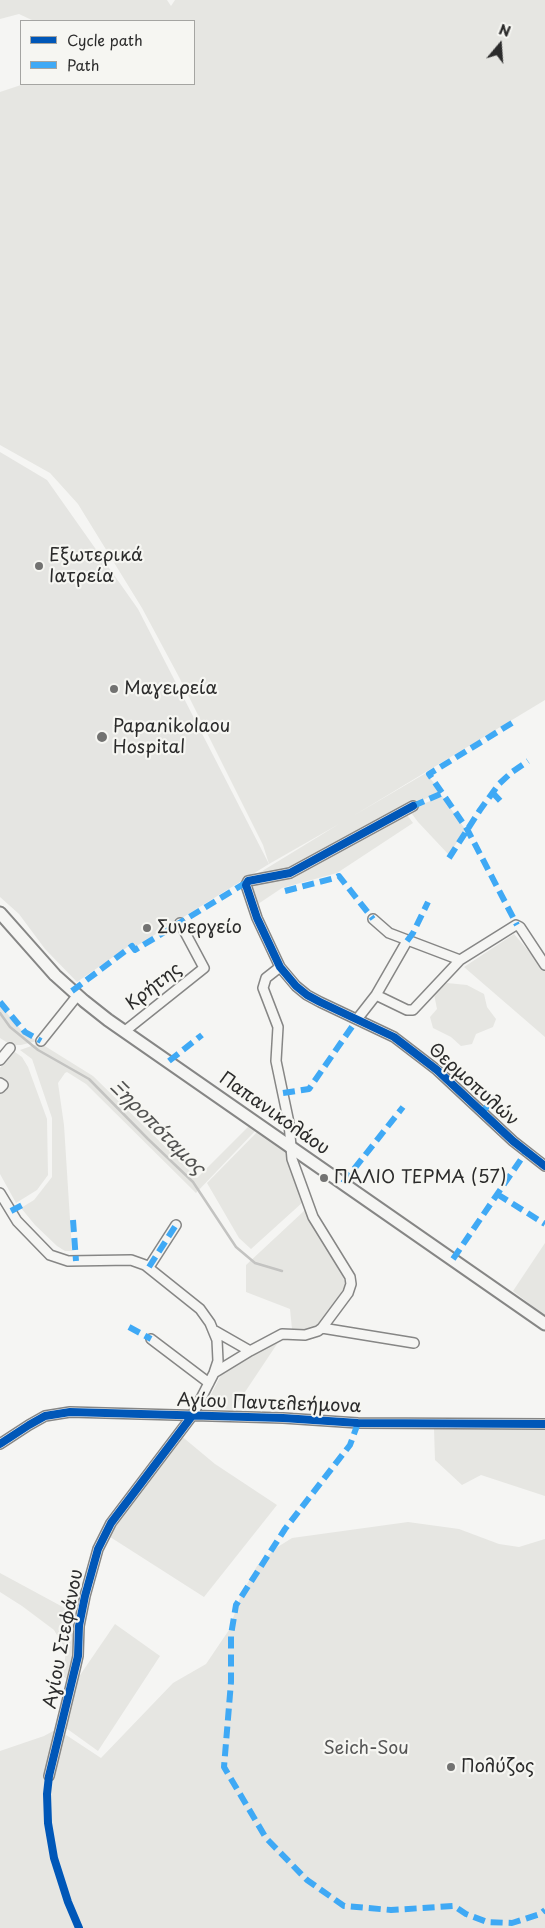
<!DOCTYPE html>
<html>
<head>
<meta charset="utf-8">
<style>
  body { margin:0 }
  #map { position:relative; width:545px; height:1928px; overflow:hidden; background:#f5f5f3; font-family:"Playpen Sans",sans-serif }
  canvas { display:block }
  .legend { position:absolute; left:20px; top:20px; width:175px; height:65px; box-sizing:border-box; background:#f6f6f2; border:1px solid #a5a5a2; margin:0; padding:6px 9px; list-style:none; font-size:15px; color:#2b2b2b }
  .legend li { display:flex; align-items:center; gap:10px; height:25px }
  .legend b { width:25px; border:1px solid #a5a5a2 }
  .north { position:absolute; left:475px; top:20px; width:50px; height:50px; -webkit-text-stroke:4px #f6f6f2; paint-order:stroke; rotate:18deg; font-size:14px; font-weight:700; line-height:20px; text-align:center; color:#2b2b2b }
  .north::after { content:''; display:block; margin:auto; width:18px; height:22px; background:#2b2b2b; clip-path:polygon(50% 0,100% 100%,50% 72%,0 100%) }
</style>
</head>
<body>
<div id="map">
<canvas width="545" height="1928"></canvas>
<ul class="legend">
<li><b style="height:6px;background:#0057b8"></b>Cycle path</li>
<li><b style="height:6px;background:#3fa9f5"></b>Path</li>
</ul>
<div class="north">N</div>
</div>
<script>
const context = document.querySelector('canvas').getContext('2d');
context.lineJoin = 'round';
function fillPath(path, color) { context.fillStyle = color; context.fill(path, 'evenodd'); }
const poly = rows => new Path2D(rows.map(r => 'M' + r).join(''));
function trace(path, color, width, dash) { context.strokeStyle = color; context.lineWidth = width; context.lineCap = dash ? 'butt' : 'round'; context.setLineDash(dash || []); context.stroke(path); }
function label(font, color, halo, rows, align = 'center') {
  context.font = font + ' "Playpen Sans",sans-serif'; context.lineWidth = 4.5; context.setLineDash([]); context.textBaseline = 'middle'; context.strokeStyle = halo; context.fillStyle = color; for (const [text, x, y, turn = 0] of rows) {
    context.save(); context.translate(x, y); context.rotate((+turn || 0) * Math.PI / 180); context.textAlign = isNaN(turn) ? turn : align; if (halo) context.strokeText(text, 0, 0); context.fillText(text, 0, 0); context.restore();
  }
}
fillPath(poly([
  [0,452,47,480,138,609,269,864,135,947,133,944,129,946,77,982,45,949,19,914,0,897]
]), '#e5e5e2');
fillPath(poly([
  [0,0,167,0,171,6,175,0,545,0,545,700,353,816,426,773,441,792,409,806,289,871,254,876,339,824,269,864,263,845,179,677,142,608,78,504,50,473,0,445,0,92,24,84,194,84,194,21,34,21,19,14,0,19],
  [442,796,465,829,449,855,418,822,409,810],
  [405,812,413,823,337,873,282,888,255,906,249,884,290,876],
  [514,934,545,970,545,1037,464,967],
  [447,983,467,985,484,994,487,1007,496,1019,493,1027,476,1034,472,1044,461,1046,451,1037,433,1028,430,1017,437,1009,434,994],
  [0,1005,24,1033,37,1041,21,1045,11,1045,0,1038],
  [40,1043,93,1076,197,1178,250,1125,257,1129,196,1193,86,1084,67,1072,65,1073,58,1083,64,1125,72,1251,65,1251,57,1246,35,1225,21,1208,34,1200,52,1177,52,1118,32,1059,20,1050],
  [12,1050,22,1057,28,1067,47,1119,48,1175,37,1190,16,1203,0,1174,0,1094,8,1085,0,1077,0,1068],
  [258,1131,287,1151,303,1202,251,1249,239,1238,207,1183],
  [305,1210,346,1283,331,1311,317,1325,307,1331,292,1329,290,1309,246,1292,246,1265],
  [545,1243,545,1316,513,1291],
  [283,1335,233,1410,207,1408,205,1406,221,1375],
  [434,1429,545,1430,545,1496,481,1475,462,1485,435,1460],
  [179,1434,215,1464,277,1505,204,1597,107,1535],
  [408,1522,459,1529,499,1544,519,1547,545,1539,545,1928,0,1928,0,1751,44,1736,57,1729,101,1758,173,1683,206,1664,229,1630,241,1595,257,1566,276,1548,292,1538],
  [0,1573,74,1613,77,1628,68,1680,63,1676,66,1650,54,1630,22,1606,0,1592],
  [115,1624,160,1656,98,1751,66,1728,76,1681]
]), '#e6e6e2');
trace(poly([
  [0,1013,10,1027,38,1050,89,1079,148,1139,193,1182,236,1247,255,1263,282,1271]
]), '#c3c3c1', 2.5);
const minor = poly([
  [413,806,290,873,248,881,246,885,257,918,280,967,296,986,307,995,320,1002,394,1037,437,1070,513,1141,545,1166],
  [373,919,389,933,460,960],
  [376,995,407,1010,413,1010,460,960,516,925,520,927,545,965],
  [358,1018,376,995,407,941],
  [125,1031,204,968,180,923],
  [41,1041,77,996],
  [0,1060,10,1048],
  [0,1083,3,1085,0,1088],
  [0,1193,17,1221,50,1255,68,1261,131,1260,145,1265,200,1309,210,1323,217,1340,218,1361,214,1373,192,1416,111,1523,98,1549,85,1596,79,1626,78,1656,75,1669,49,1776],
  [149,1267,176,1225],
  [322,1328,414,1343],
  [215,1331,250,1351],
  [151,1339,209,1383],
  [214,1373,250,1351,282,1334,305,1335,318,1331,322,1328,348,1293,351,1284,350,1277,313,1217,292,1159,289,1123,276,1061,278,1027,263,988,266,978,280,967],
  [0,1444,29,1425,45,1416,70,1412,283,1418,358,1423,545,1424]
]);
const major = poly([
  [0,913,55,975,84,1001,108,1020,545,1324]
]);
trace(minor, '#868685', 12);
trace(major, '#868685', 15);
trace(minor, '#f5f5f3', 9);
trace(major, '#f5f5f3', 11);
trace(poly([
  [512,723,429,774,467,829,517,925],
  [492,792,504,805],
  [413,806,443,793],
  [449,858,480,810,499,784,512,772,528,761],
  [285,891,335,878,339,876,373,919],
  [407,941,413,933,428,902],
  [72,991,132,946,135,950,247,882],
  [0,1002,25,1032,41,1041],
  [169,1061,202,1035],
  [283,1093,309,1089,358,1018],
  [482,1112,498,1095],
  [343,1183,403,1107],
  [497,1194,545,1224],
  [11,1211,26,1203],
  [73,1220,76,1261],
  [453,1259,526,1152],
  [149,1267,176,1225],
  [129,1327,151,1339],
  [358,1423,350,1445,285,1529,236,1605,231,1635,231,1682,224,1767,266,1838,307,1880,344,1906,391,1910,454,1906,466,1914,487,1922,512,1923,540,1914,545,1910]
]), '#3fa9f5', 6, [12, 6]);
trace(poly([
  [413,806,290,873,248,881,246,885,257,918,280,967,296,986,307,995,320,1002,394,1037,437,1070,513,1141,545,1166],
  [0,1444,29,1425,45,1416,70,1412,283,1418,358,1423,545,1424],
  [79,1928,68,1902,54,1858,48,1823,47,1794,49,1776,78,1656,79,1626,85,1596,98,1549,111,1523,192,1416]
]), '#0057b8', 8);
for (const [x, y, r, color] of [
  [39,566,5,"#727271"],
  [114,689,5,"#727271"],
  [102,737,6,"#727271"],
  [147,928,5,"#727271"],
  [324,1178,5,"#727271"],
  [451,1767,5,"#727271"]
]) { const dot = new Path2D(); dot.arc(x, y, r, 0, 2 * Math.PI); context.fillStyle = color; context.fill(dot); trace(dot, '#f6f6f2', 2); }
label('18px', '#2b2b2b', '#f6f6f2', [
  ["Εξωτερικά",49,556],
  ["Ιατρεία",49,577],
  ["Μαγειρεία",124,689],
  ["Papanikolaou",113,727],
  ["Hospital",113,748],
  ["Συνεργείο",157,928],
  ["ΠΑΛΙΟ ΤΕΡΜΑ (57)",334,1178],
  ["Πολύζος",461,1767]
], 'left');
label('18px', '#2b2b2b', '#f6f6f2', [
  ["Κρήτης",154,987,-38],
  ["Θερμοπυλών",473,1085,42],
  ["Παπανικολάου",274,1114,35],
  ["Αγίου Παντελεήμονα",269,1404,2],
  ["Αγίου Στεφάνου",64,1639,-79]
]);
label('18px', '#565656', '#f6f6f2', [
  ["Seich-Sou",366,1749]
]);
label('italic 19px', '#525251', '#f6f6f2', [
  ["Ξηροπόταμος",157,1128,45]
]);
</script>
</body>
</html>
